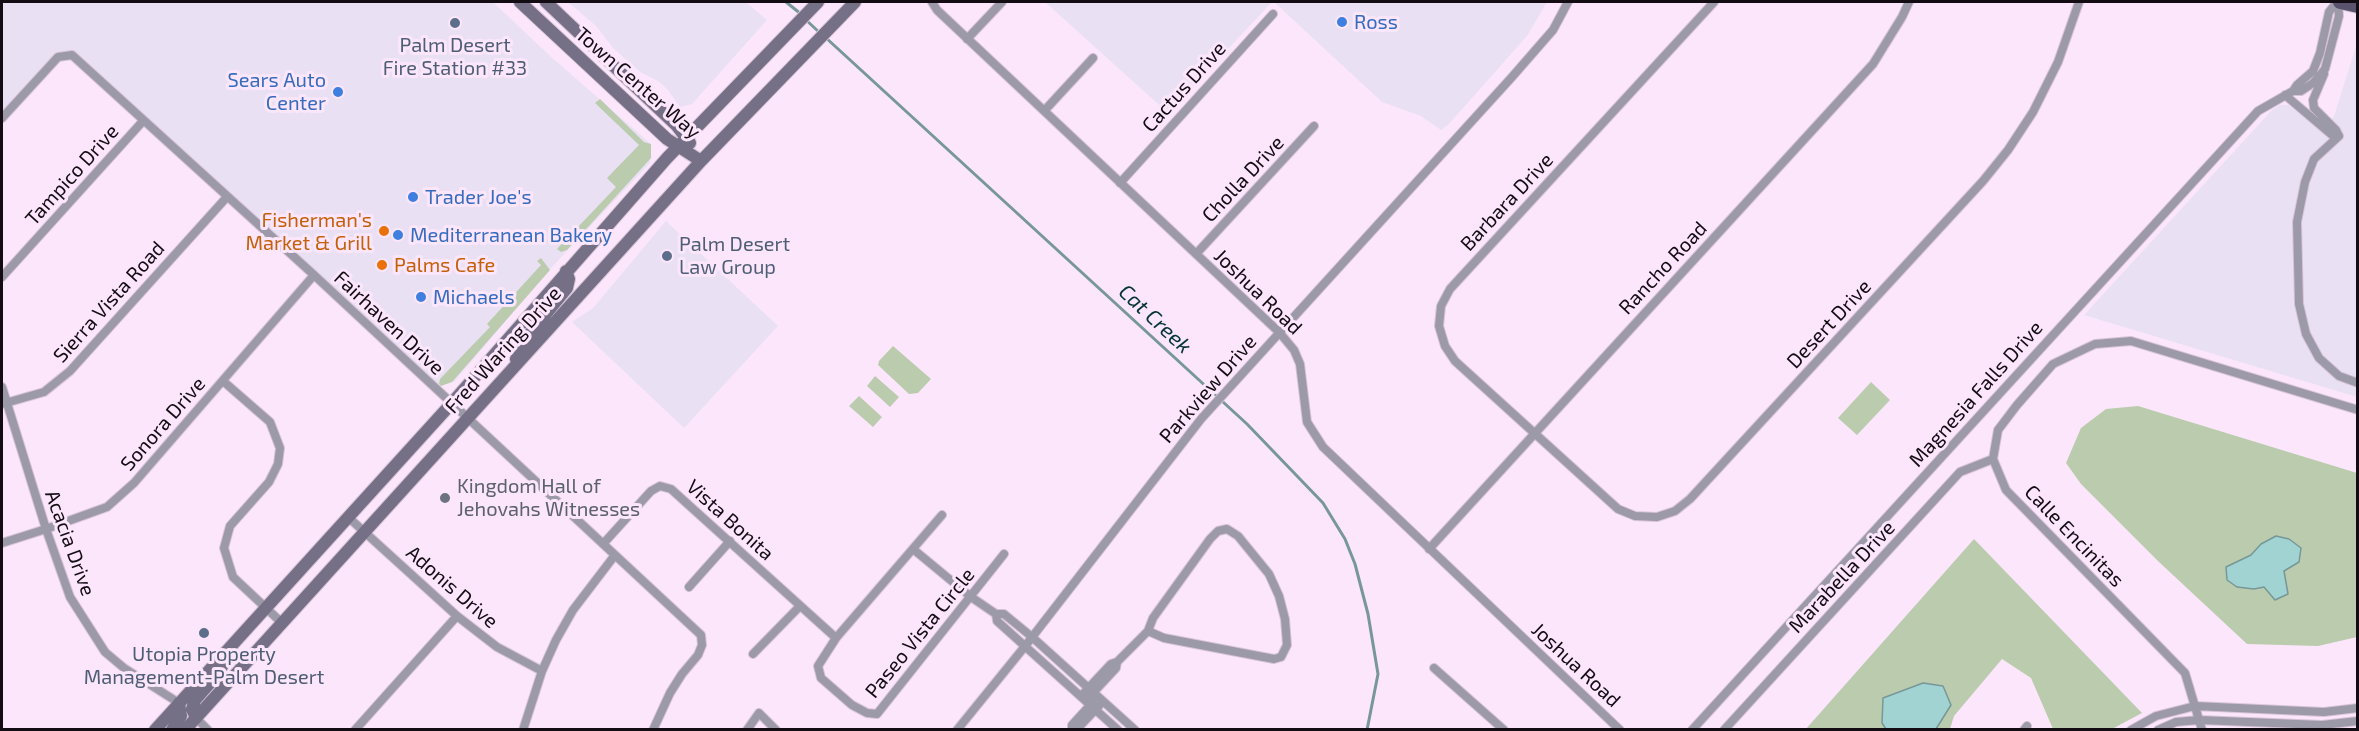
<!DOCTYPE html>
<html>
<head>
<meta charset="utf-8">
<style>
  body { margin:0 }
  #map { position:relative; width:2359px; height:731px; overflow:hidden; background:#fce6fc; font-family:"Exo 2",sans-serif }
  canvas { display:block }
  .frame { position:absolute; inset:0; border:3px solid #130c13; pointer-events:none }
</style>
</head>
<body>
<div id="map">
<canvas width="2359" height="731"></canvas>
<div class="frame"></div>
</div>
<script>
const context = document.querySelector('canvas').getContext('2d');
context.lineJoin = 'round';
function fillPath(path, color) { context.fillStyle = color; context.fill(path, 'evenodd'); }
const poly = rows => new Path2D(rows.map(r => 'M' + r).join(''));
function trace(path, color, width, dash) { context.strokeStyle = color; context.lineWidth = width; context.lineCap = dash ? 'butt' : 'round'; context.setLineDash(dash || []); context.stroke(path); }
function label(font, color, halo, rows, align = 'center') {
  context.font = font + ' "Exo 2",sans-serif'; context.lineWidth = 6; context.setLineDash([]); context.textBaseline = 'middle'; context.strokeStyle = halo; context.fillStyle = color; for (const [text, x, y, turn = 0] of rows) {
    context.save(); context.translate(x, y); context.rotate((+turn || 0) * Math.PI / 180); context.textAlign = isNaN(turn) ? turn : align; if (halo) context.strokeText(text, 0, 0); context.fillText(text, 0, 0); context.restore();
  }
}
fillPath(poly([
  [2,2,493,2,549,55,651,144,650,163,550,269,454,382,435,385,67,51,2,122],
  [568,2,746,2,767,20,692,104,680,107,668,90,658,81,640,72,613,48,596,26],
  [1045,2,1272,2,1168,113],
  [1274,2,1547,2,1527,36,1448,125,1441,130,1421,116,1382,102],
  [2357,43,2357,397,2084,315,2272,110,2280,105,2288,105,2323,131,2334,116],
  [666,221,778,326,684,428,572,322,593,308]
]), '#eae0f4');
fillPath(poly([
  [600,99,644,142,651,144,651,158,567,250,561,252,557,249,616,187,607,178,639,145,595,103],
  [541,258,550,270,452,382,441,386,439,384,440,379,490,327,487,324,541,265,537,261],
  [893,346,931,379,918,393,909,394,878,365,879,361],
  [875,376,899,397,890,407,867,386],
  [1871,382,1890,400,1857,435,1838,418],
  [859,396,882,417,873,427,849,406],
  [2138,406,2357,473,2357,637,2318,646,2247,644,2159,562,2081,484,2066,463,2081,428,2106,409],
  [1974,539,2142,713,2112,729,2053,729,2031,678,2002,659,1954,716,1950,729,1805,730]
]), '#baccad');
const water = poly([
  [2276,536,2289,539,2301,548,2299,562,2284,571,2288,594,2275,600,2264,587,2254,589,2237,587,2227,580,2226,567,2251,555,2261,544,2276,536],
  [1923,683,1943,686,1951,705,1936,729,1886,729,1882,723,1883,698,1923,683]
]);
fillPath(water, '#a2d3d3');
trace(water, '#779799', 1.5);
trace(poly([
  [786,2,801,14],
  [805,19,820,33],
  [825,37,1247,424,1323,503,1345,539,1355,564,1368,614,1378,674,1367,730]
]), '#779799', 3);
const street = poly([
  [932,2,937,10,1279,332,1294,350,1300,364,1307,422,1323,447,1620,730],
  [1714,2,1450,289,1441,306,1439,326,1445,346,1455,361,1618,509,1635,516,1657,517,1675,511,1690,499,1983,181,2008,150,2033,112,2058,62,2079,2],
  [967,39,1002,2],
  [2324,74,2313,100,2314,108,2336,130,2339,136],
  [2293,91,2301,91,2313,83,2325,69,2339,16,2338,2],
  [2285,95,2332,135,2339,136],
  [1045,110,1093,58],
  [2,118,58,57,72,55,314,275,701,635,702,645,698,655,682,674,670,693,653,730],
  [2339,136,2314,159,2305,182,2297,222,2299,304,2306,334,2319,358,2339,376,2358,383],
  [1120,183,1273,14],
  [1196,254,1314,126],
  [2,277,143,121],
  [223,381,270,422,280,448,278,464,269,482,230,526,224,548,233,577,282,623],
  [2,387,46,529,70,597,105,652,124,668,179,703],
  [2,404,44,392,70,371,226,198],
  [942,515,836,638,818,666,821,678,852,705,867,713,877,714,1004,554],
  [348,517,457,616,497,647,542,671],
  [2,543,46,529,107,507,134,483,314,275],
  [603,544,651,491,660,486,671,489,836,638],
  [913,549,971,597,996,614,1004,614,1032,637,1135,730],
  [1429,549,1873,64,1902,17,1909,2],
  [689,587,730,541],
  [996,614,997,621,1118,730],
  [753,654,800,606],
  [1434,668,1504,730],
  [1081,696,1111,664,1117,662,1148,631,1164,638,1274,659,1281,657,1287,645,1285,619,1279,596,1269,574,1238,536,1227,529,1218,531,1210,539,1153,618,1148,631],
  [1090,696,1116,668,1117,662],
  [196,718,208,730],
  [355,730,457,616],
  [523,730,542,671,556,640,573,610,615,555],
  [747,730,759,713,776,730],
  [957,730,1026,645,1201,419,1512,77,1553,30,1568,2],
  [1072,730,1072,725,1093,702],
  [1076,730,1099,706],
  [1692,730,2258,111,2293,91,2297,85,2313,71,2320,53,2329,12,2337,2],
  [1724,730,1960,472,1993,459],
  [2024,730,2027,726],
  [2131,730,2156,716,2195,706,2324,712,2358,708],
  [2158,730,2176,722,2199,720,2322,725,2358,721],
  [2202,730,2185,673,2006,490,1993,459,1998,430,2017,405,2053,364,2095,344,2131,341,2358,410]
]);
const secondary = poly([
  [520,2,667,139,701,161],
  [546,2,677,126,690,143],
  [516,359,524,341,567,288,569,279,566,271],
  [196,718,192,709,195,700,218,674,226,658],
  [155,730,451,404,667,158,818,2],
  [172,730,181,716,179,703],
  [185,730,701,161,855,2]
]);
const primary = poly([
  [2340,2,2358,6]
]);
trace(street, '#d7c3d7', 10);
trace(secondary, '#d7c3d7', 14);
trace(primary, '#d7c3d7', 16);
trace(street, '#9c99a8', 8);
trace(secondary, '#757086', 12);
trace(primary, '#59536e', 14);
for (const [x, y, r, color] of [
  [1342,22,6,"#3f7fe0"],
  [455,23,6,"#5c6f8a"],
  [338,92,6,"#3f7fe0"],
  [413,197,6,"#3f7fe0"],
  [384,231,6,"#e8710a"],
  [398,235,6,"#3f7fe0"],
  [667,256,6,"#5c6f8a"],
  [382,265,6,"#e8710a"],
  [421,297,6,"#3f7fe0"],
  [445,498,6,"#6b7280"],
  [204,633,6,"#5c6f8a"]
]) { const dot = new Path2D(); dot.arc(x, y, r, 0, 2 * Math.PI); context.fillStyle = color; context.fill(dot); trace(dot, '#fce6fc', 2); }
label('20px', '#366cbe', '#fce6fc', [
  ["Ross",1354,22],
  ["Sears Auto",326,80,"right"],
  ["Center",326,103,"right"],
  ["Trader Joe's",425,197],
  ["Mediterranean Bakery",410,235],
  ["Michaels",433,297]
], 'left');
label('20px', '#4e5e75', '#fce6fc', [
  ["Palm Desert",455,45],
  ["Fire Station #33",455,68],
  ["Palm Desert",679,244,"left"],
  ["Law Group",679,267,"left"],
  ["Utopia Property",204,654],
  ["Management-Palm Desert",204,677]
]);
label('20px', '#130c13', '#fce6fc', [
  ["Town Center Way",638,83,41],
  ["Cactus Drive",1184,87,-48],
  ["Tampico Drive",72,175,-48],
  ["Cholla Drive",1243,179,-47],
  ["Barbara Drive",1507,202,-47],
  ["Rancho Road",1663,268,-47],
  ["Joshua Road",1258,292,44],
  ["Sierra Vista Road",109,302,-48],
  ["Fairhaven Drive",389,323,43],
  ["Desert Drive",1829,324,-47],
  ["Fred Waring Drive",503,350,-48],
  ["Parkview Drive",1208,389,-49],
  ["Magnesia Falls Drive",1976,394,-48],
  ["Sonora Drive",163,424,-49],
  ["Vista Bonita",730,520,42],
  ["Calle Encinitas",2074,536,46],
  ["Acacia Drive",70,543,70],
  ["Marabella Drive",1842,577,-47],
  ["Adonis Drive",452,587,41],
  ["Paseo Vista Circle",920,633,-51],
  ["Joshua Road",1576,665,43]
]);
label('20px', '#c56008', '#fce6fc', [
  ["Fisherman's",372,220],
  ["Market & Grill",372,243],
  ["Palms Cafe",394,265,"left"]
], 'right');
label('20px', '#5b616d', '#fce6fc', [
  ["Kingdom Hall of",457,486],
  ["Jehovahs Witnesses",457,509]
], 'left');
label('italic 21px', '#033435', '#fce6fc', [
  ["Cat Creek",1155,319,43]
]);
</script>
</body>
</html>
